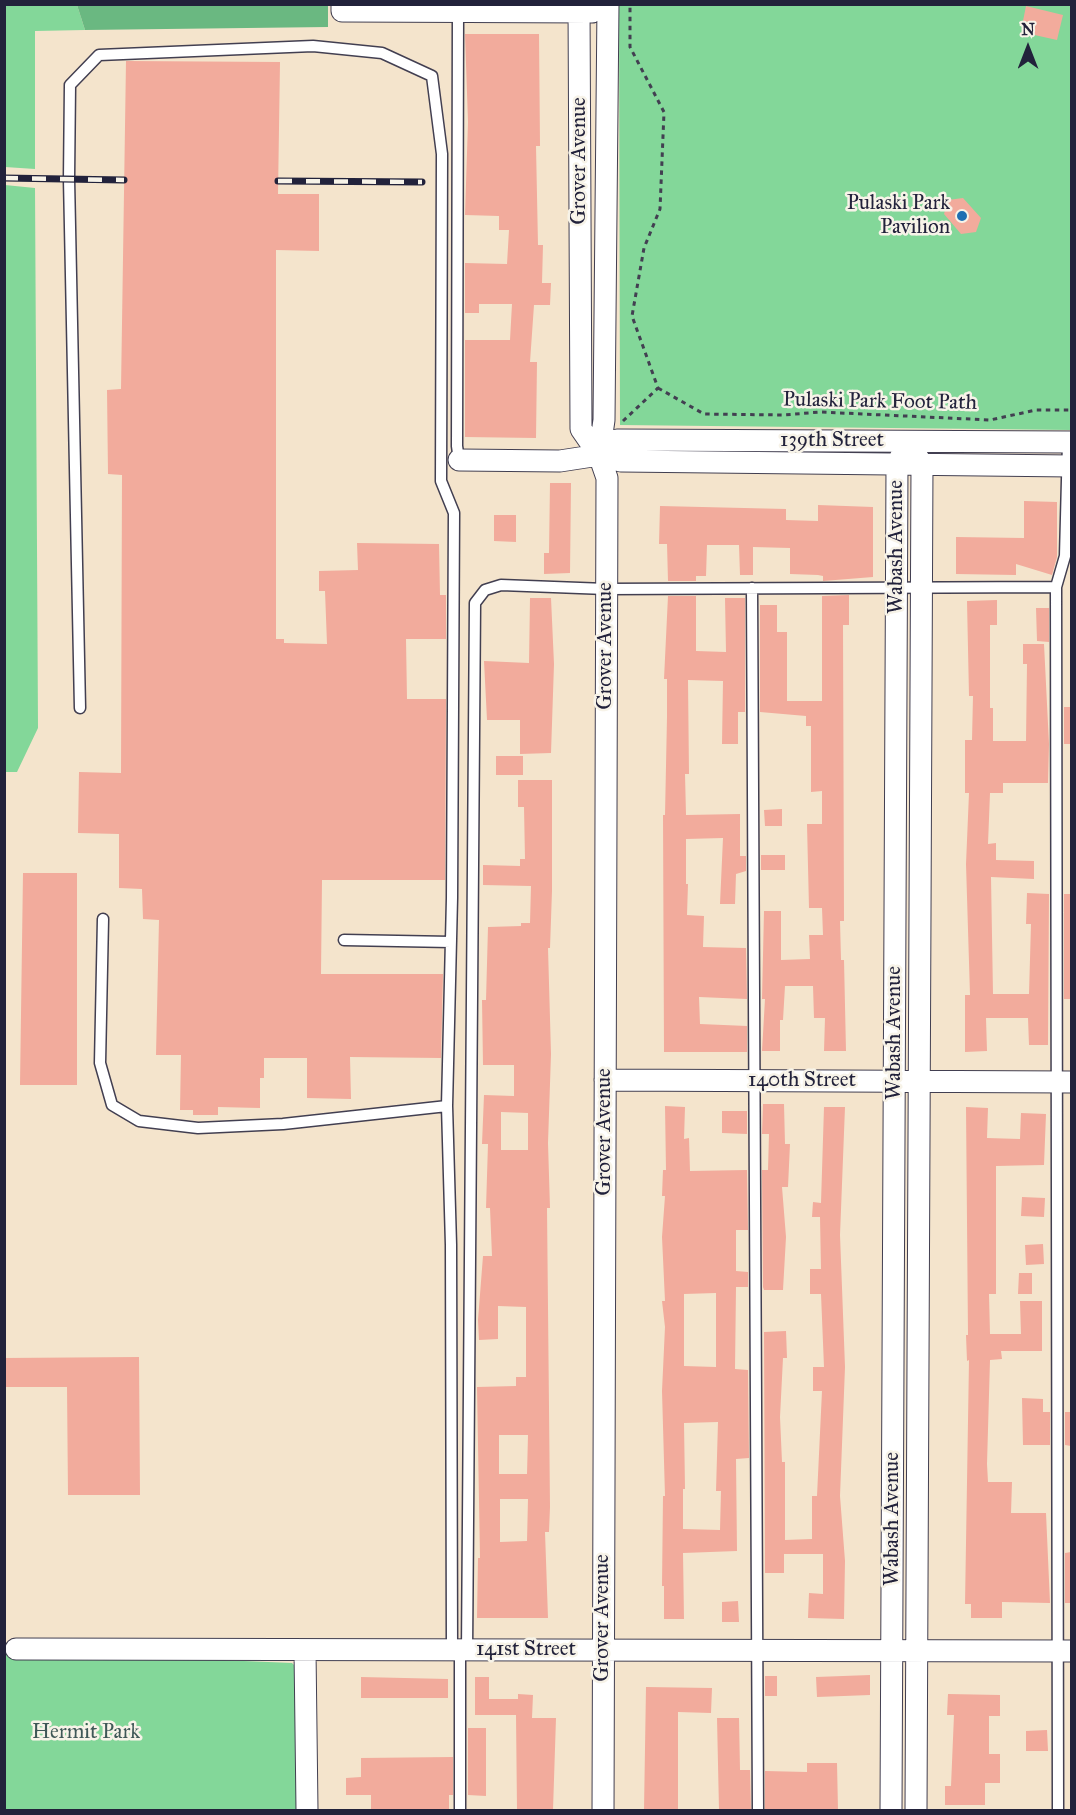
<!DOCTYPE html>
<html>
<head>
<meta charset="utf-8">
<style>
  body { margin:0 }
  #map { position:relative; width:1076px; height:1815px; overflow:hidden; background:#f4e4cc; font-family:"IM FELL Great Primer",serif }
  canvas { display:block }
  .frame { position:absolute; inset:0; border:6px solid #22223b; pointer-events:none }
  .north { position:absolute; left:998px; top:18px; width:60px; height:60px; -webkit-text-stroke:4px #f7f3e8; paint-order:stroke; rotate:0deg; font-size:16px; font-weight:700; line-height:24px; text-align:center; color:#22223b }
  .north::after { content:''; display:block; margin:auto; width:21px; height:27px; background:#22223b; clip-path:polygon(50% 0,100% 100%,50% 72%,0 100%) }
</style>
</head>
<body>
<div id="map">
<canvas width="1076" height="1815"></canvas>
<div class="frame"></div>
<div class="north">N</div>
</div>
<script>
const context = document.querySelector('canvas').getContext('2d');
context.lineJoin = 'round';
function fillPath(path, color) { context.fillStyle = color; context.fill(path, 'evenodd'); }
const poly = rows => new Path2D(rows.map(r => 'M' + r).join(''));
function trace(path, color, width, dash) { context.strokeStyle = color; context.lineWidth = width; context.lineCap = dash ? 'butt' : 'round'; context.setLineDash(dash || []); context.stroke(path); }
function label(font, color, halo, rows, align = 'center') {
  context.font = font + ' "IM FELL Great Primer",serif'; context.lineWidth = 5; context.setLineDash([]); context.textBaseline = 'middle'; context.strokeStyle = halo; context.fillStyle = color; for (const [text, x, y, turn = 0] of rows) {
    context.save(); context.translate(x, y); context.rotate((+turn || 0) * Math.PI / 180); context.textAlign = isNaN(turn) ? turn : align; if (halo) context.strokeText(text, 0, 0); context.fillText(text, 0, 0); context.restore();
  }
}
fillPath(poly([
  [4,5,77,5,85,30,35,31,35,169,5,167],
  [619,5,1071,5,1071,430,620,425],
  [5,185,35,188,38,728,17,772,5,772],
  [5,1651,292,1663,296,1667,297,1810,5,1810]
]), '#83d799');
fillPath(poly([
  [77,5,328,5,328,27,85,30]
]), '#6ab881');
fillPath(poly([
  [1026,6,1063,15,1057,40,1030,34,1032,23,1023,21],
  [465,34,539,34,540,146,536,146,538,245,543,245,542,283,551,283,550,305,534,305,530,362,537,362,536,438,465,437,465,340,510,340,512,304,479,304,479,313,465,313,465,263,507,264,509,230,499,230,499,216,465,215,468,122],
  [126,61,280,62,278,194,319,194,319,251,276,250,276,639,284,639,284,643,327,644,325,591,319,591,319,571,358,570,357,543,439,544,440,595,446,595,446,639,406,639,407,699,446,699,445,880,322,880,321,974,443,974,441,1058,350,1057,351,1099,307,1098,307,1058,264,1058,264,1078,260,1078,260,1108,218,1107,218,1115,193,1115,193,1110,180,1110,181,1055,156,1055,159,920,143,919,142,889,119,888,119,834,78,833,79,772,121,773,122,475,108,474,107,390,121,389],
  [963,198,981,218,976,232,961,234,944,214,948,200],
  [550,483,571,483,570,573,544,574,544,553,549,553],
  [1024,501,1057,502,1057,557,1052,575,1016,564,1016,575,956,574,956,537,1024,538],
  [818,505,873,507,873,577,823,581,823,576,818,575,790,574,790,548,753,547,753,575,740,575,739,545,707,545,706,576,696,576,696,581,668,581,667,544,659,544,660,506,786,509,786,520,818,521],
  [494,515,516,515,516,542,494,541],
  [849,595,849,625,843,625,844,921,840,921,841,960,844,960,846,1051,824,1051,825,1018,814,1018,813,986,785,986,783,1020,780,1020,780,1051,762,1051,765,999,762,999,764,911,781,911,781,960,810,959,809,935,823,935,822,908,809,908,807,824,822,824,822,791,811,792,811,726,806,726,806,716,760,712,760,605,777,605,777,632,787,632,787,701,822,701,822,596],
  [668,596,696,596,696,651,726,652,725,598,745,598,745,712,738,712,738,744,722,744,723,681,688,680,689,774,685,774,686,815,740,814,740,856,746,856,746,871,736,874,735,904,720,904,723,838,686,839,686,884,688,884,687,915,704,916,703,947,746,948,747,999,699,997,700,1024,747,1026,747,1052,664,1052,663,815,665,815,667,717,667,679,664,679],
  [530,598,551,598,554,664,551,753,520,754,520,720,487,720,484,661,529,663],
  [997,600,997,625,990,625,990,708,993,708,993,741,1026,741,1027,664,1023,664,1023,644,1044,644,1049,744,1048,783,1003,783,1003,793,990,793,988,844,996,843,996,860,1034,861,1034,879,991,877,993,994,1029,994,1031,924,1026,924,1027,893,1049,894,1048,1045,1029,1045,1028,1018,986,1018,987,1051,965,1052,965,995,970,995,966,864,969,793,965,793,965,740,972,740,973,696,969,696,967,601],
  [1036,608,1049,608,1049,642,1037,641],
  [1064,707,1071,707,1071,744,1064,744],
  [496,756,523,756,523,775,496,775],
  [518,780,552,780,552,891,550,948,548,948,551,1054,548,1143,550,1208,547,1208,550,1507,549,1532,545,1532,548,1618,477,1618,478,1558,480,1558,477,1387,516,1386,516,1377,526,1377,526,1307,498,1306,498,1339,479,1340,478,1320,483,1256,492,1256,490,1208,486,1208,488,1144,482,1144,484,1095,514,1096,514,1065,483,1065,482,1000,486,1000,488,927,521,926,521,923,530,923,531,886,483,885,483,865,520,866,520,859,525,859,524,807,518,807],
  [501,1112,528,1113,528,1150,501,1150],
  [499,1435,528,1435,527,1474,499,1474],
  [500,1499,528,1499,527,1541,500,1542],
  [782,809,782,826,765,826,764,810],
  [761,855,785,855,785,870,761,870],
  [23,873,77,873,77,1085,20,1085],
  [1064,894,1071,894,1071,999,1064,999],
  [763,1104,784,1104,785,1144,790,1144,788,1187,782,1187,786,1237,783,1290,764,1290,763,1287,762,1170,768,1170,769,1134,762,1134],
  [665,1106,685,1107,684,1139,689,1138,690,1171,747,1170,748,1230,736,1230,736,1271,748,1272,748,1287,736,1287,735,1369,748,1370,749,1458,736,1459,737,1551,683,1553,684,1619,664,1619,664,1586,662,1586,663,1496,665,1496,662,1391,665,1327,662,1301,665,1301,662,1237,665,1196,662,1196,663,1170,666,1170],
  [716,1293,716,1367,684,1366,684,1294],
  [718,1422,716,1491,721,1491,720,1530,683,1529,683,1489,685,1489,684,1423],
  [824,1107,845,1107,840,1235,845,1367,840,1496,845,1561,844,1619,808,1618,809,1593,823,1594,823,1554,784,1554,784,1573,765,1573,764,1332,786,1331,787,1358,783,1358,780,1417,782,1462,785,1462,785,1540,812,1539,812,1496,817,1496,822,1391,813,1391,813,1367,824,1367,821,1294,810,1294,810,1269,821,1269,820,1217,812,1217,813,1202,821,1203],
  [966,1107,988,1108,987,1138,1020,1139,1021,1113,1046,1114,1044,1165,996,1166,996,1294,989,1294,990,1334,1021,1334,1020,1301,1042,1301,1042,1351,1001,1351,1002,1359,990,1360,987,1464,988,1482,1012,1482,1011,1513,1046,1513,1050,1603,1002,1602,1002,1618,971,1618,971,1604,965,1604,969,1360,967,1361,966,1335,968,1335],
  [722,1111,747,1111,747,1134,722,1133],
  [1022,1197,1045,1198,1044,1217,1021,1216],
  [1043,1244,1044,1264,1026,1265,1025,1245],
  [1019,1273,1032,1273,1032,1294,1018,1294],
  [139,1357,140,1495,68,1495,67,1387,4,1387,4,1358],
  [1022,1398,1043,1399,1043,1412,1050,1412,1050,1445,1023,1445],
  [1065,1412,1071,1412,1071,1446,1065,1445],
  [1071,1552,1071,1603,1065,1603,1065,1553],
  [738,1601,739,1622,722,1622,722,1602],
  [870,1675,870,1695,817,1697,816,1677],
  [765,1676,777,1676,777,1696,765,1696],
  [361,1677,448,1679,448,1698,361,1698],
  [475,1677,489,1677,489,1699,518,1699,518,1694,533,1695,532,1718,556,1718,553,1810,517,1810,516,1715,475,1715],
  [646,1687,712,1688,711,1713,678,1712,678,1810,644,1810],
  [948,1694,1000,1695,1000,1716,989,1716,989,1754,1000,1754,1000,1783,985,1783,985,1805,945,1805,945,1786,951,1786,954,1715,947,1715],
  [717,1718,739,1718,740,1770,750,1770,751,1810,719,1810],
  [468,1728,486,1728,486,1796,468,1795],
  [1047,1730,1048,1751,1026,1751,1026,1731],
  [453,1757,453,1795,449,1795,449,1810,371,1810,371,1795,346,1795,346,1778,361,1777,361,1758],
  [807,1763,837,1763,838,1810,765,1810,765,1771,807,1772]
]), '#f2ab9c');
const service = poly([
  [458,8,457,446,459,460],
  [752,588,758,1810],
  [80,708,69,179,70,85,99,55,313,46,382,53,432,76,442,154,441,481,454,513,452,898,447,1106],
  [103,919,100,1063,112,1105,139,1121,198,1128,283,1124,447,1106,451,1245,452,1650],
  [344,940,451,942],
  [467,1650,475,603,485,590,501,585,606,589,1056,587],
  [460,1810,460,1650],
  [1058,1810,1056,587,1065,556,1068,442]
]);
const minor = poly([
  [342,4,342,11,592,12],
  [579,4,581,429,599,455,607,478,603,1810],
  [908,442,922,464,916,1810],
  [599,455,617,440,1072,442],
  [599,455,604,420,608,4],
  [459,460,560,461,599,455,621,461,1072,466],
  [605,1080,1072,1082],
  [16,1649,1072,1651],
  [305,1650,307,1810],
  [891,1810,897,464,908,442]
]);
trace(service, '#423f51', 13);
trace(minor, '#423f51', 23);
trace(poly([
  [658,388,704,414,783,415,820,412,990,420,1036,410,1072,410],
  [623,421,658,388,632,316,644,248,660,209,664,112,630,47,630,4]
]), '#423f51', 3, [4.5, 4.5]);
trace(service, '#fff', 10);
trace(minor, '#fff', 21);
const rail = poly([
  [4,178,124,180],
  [278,181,422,182]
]);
trace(rail, '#22223b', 7);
trace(rail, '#f7f3e8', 4.5, [14]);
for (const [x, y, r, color] of [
  [962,216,6,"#1f6fb2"]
]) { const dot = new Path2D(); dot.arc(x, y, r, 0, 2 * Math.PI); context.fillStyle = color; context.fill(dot); trace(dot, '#f7f3e8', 2); }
label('21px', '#22223b', '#f7f3e8', [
  ["Grover Avenue",580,161,-90],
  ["Pulaski Park Foot Path",880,402,1],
  ["139th Street",832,441],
  ["Wabash Avenue",897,547,-90],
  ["Grover Avenue",606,646,-90],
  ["Wabash Avenue",895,1033,-90],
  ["140th Street",802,1081],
  ["Grover Avenue",605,1132,-90],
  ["Wabash Avenue",893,1519,-90],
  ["Grover Avenue",603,1618,-90],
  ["141st Street",526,1650]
]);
label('21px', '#22223b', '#f7f3e8', [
  ["Pulaski Park",950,204],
  ["Pavilion",950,228]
], 'right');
label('21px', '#3f5857', '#f7f3e8', [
  ["Hermit Park",86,1733]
]);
</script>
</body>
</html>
